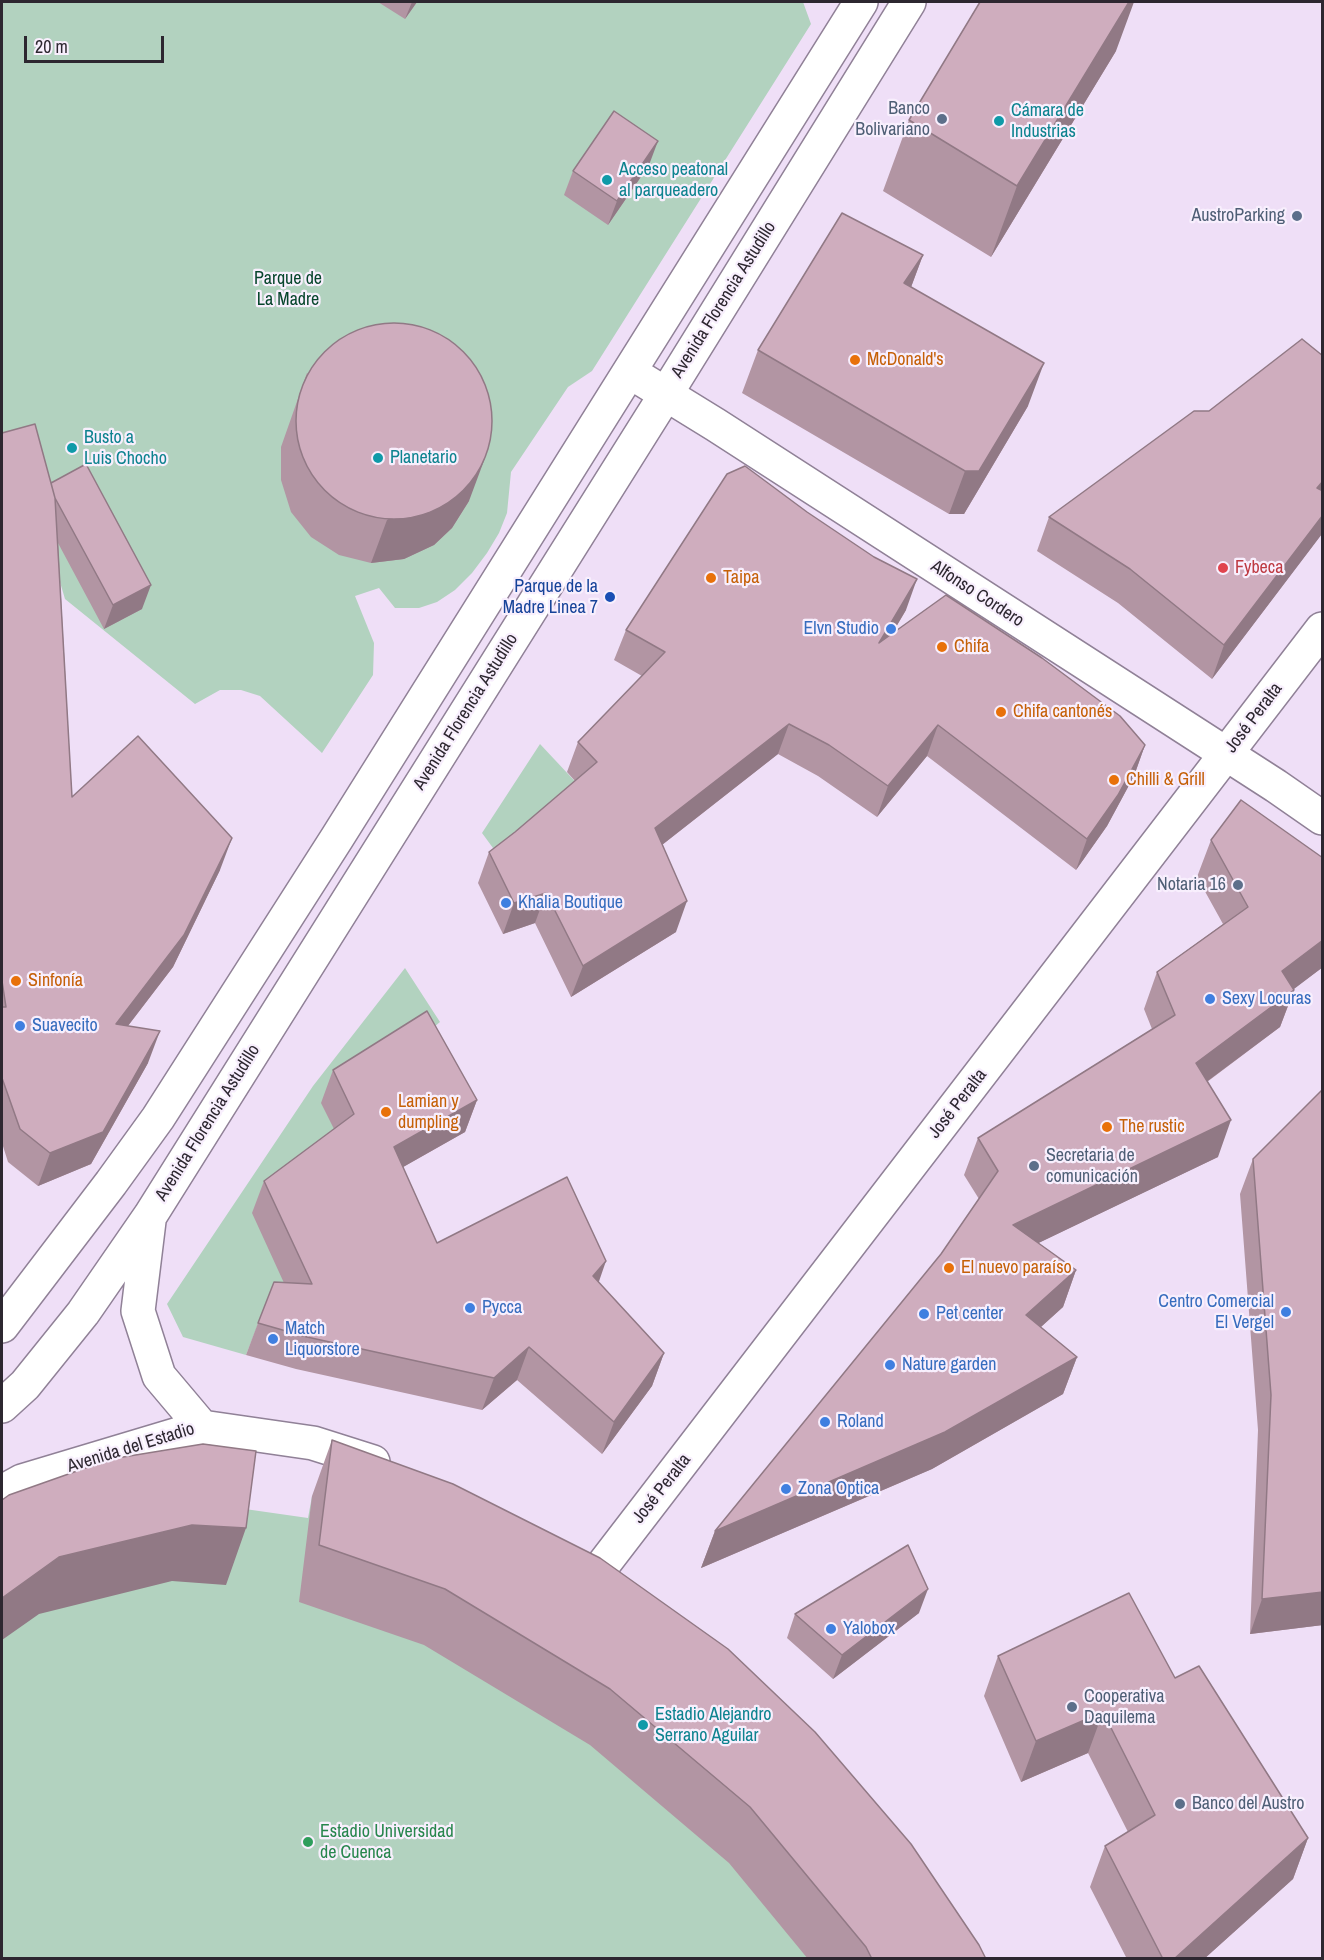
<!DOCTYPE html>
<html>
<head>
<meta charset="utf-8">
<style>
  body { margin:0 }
  #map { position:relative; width:1324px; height:1960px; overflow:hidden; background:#efdff7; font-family:"Archivo Narrow",sans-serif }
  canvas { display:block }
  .frame { position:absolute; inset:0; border:3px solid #2d2730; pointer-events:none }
  .scale { position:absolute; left:24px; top:36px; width:140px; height:27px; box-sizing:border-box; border:3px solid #2d2730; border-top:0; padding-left:8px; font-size:18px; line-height:21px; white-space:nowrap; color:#2d2730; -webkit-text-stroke:4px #f8effd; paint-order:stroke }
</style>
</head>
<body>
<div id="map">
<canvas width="1324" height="1960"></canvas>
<div class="frame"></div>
<div class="scale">20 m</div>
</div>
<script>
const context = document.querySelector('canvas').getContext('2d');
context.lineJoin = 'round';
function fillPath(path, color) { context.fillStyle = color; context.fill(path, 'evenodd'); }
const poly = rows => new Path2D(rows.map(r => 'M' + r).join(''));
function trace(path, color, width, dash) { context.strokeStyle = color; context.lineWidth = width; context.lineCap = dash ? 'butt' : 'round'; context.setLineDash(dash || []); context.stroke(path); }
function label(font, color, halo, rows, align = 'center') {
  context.font = font + ' "Archivo Narrow",sans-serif'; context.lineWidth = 4.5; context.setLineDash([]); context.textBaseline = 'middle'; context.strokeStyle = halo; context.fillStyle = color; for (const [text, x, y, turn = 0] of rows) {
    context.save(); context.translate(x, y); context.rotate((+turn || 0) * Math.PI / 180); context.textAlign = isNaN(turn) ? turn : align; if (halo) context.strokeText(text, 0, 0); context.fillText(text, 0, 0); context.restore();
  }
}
fillPath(poly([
  [2,2,803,2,811,24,592,371,568,387,511,472,507,513,499,533,487,553,472,573,455,590,437,602,419,608,395,608,379,588,355,596,374,643,373,675,322,753,260,696,241,690,220,690,195,704,65,599,23,457,2,463],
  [540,744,585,792,504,863,482,833],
  [405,968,440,1022,415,1043,343,1146,300,1316,262,1314,246,1355,183,1337,167,1304,313,1086],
  [312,1496,930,1958,2,1958,2,1546,182,1500,308,1518]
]), '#b2d2bf');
const street = poly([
  [630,372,716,425,1276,786,1322,818]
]);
const secondary = poly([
  [149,1221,138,1311,159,1376,202,1427],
  [2,1326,111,1183,158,1118,337,838,861,2],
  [2,1406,25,1385,83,1313,150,1216,666,394,909,2],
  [2,1492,22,1481,202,1427,313,1443,373,1462],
  [593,1578,1322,629]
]);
trace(street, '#908197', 36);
trace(secondary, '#908197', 36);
trace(street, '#fff', 33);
trace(secondary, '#fff', 33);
fillPath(poly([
  [378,2,417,2,405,19],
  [1116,51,991,257,883,191,909,120],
  [649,165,608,225,564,195,573,171],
  [923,255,911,287,1028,406,964,514,949,514,742,393,758,350],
  [1323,356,1323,532,1212,679,1118,603,1037,551,1049,517,1209,411],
  [307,373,469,501,452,528,434,545,404,559,371,563,339,555,311,537,291,512,281,480,281,447],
  [2,433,51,483,142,609,104,629,58,543,72,797,220,870,173,967,128,1026,148,1063,91,1164,38,1186,8,1162,2,1143],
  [906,610,892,634,1145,745,1134,776,1107,826,1076,870,927,756,877,817,818,776,778,754,662,845,676,932,571,997,535,923,503,934,478,883,489,852,515,832,575,781,567,772,578,742,642,676,614,660,626,630],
  [1211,840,1323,858,1323,967,1293,989,1294,990,1280,1027,1207,1082,1218,1157,1038,1243,1076,1270,1063,1307,1041,1327,1077,1357,1063,1394,932,1469,701,1568,715,1531,941,1254,979,1199,964,1175,978,1138,1152,1029,1144,1009,1157,972,1223,924,1197,877],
  [333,1070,477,1100,465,1132,403,1167,437,1243,598,1282,664,1353,652,1386,602,1454,517,1380,482,1410,296,1369,246,1355,258,1323,284,1283,252,1213,264,1181,334,1129,321,1103],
  [1323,1089,1323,1625,1250,1634,1258,1430,1240,1194,1253,1159],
  [332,1440,986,1959,808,1959,729,1863,590,1745,424,1645,299,1602,312,1496],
  [919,1613,833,1679,787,1638,795,1614],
  [998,1656,1175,1678,1308,1838,1293,1879,1204,1959,1127,1959,1090,1887,1105,1846,1128,1832,1088,1753,1021,1782,984,1696]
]), '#b295a3');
fillPath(poly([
  [412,2,417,2,405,19],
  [1129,2,1134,2,1116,51,991,257,1017,186],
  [658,141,649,165,608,225,617,201],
  [923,255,907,298,904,283],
  [1044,363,1028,406,964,514,949,514,965,471],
  [485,458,469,501,452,528,434,545,404,559,371,563,387,520],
  [1323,481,1323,499,1317,488],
  [1323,515,1322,534,1212,679,1224,645],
  [917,579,906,610,868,674,879,643],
  [151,585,142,609,104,629,113,605],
  [789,724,778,754,644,859,655,828],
  [938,725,927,756,877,817,888,786],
  [1145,745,1134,776,1107,826,1076,870,1087,839],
  [232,838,220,870,173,967,104,1057,116,1024],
  [546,893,535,923,503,934,514,903],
  [687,901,676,932,571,997,583,966],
  [1323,940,1323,967,1269,1008,1282,971],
  [1294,990,1280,1027,1182,1100,1196,1063],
  [160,1031,148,1063,91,1164,38,1186,50,1153],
  [477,1100,465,1132,382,1179,394,1147],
  [1231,1120,1218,1157,999,1262,1013,1225],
  [606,1261,595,1293,593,1276],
  [1076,1270,1063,1307,1013,1352,1026,1315],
  [529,1347,517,1380,482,1410,494,1378],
  [664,1353,652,1386,602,1454,614,1422],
  [1077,1357,1063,1394,932,1469,701,1568,715,1531],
  [192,1525,246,1528,226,1585,172,1581,39,1614,2,1640,2,1598,59,1557],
  [928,1589,919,1613,833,1679,842,1655],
  [1323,1592,1323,1625,1250,1634,1262,1599],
  [1103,1712,1088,1753,1021,1782,1036,1741],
  [1308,1838,1293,1879,1204,1959,1174,1959]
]), '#917985');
const building = poly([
  [980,2,1129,2,1017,186,909,120,980,2],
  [614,111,658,141,617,201,573,171,614,111],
  [842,213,923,255,904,283,1044,363,979,471,965,471,758,350,842,213],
  '296 421a98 98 0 1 1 196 0a98 98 0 1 1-196 0Z',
  [1302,339,1323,356,1323,481,1317,488,1323,491,1323,515,1224,645,1130,569,1049,517,1194,411,1209,411,1302,339],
  [35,424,55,498,72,797,138,736,232,838,184,935,116,1024,160,1031,103,1132,50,1153,20,1129,2,1078,2,1007,6,1007,2,981,2,433,35,424],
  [86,464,151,585,113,605,55,498,51,483,86,464],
  [745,466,807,512,874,557,917,579,879,643,946,595,1042,658,1120,716,1145,745,1118,795,1087,839,938,725,888,786,829,745,789,724,655,828,687,901,583,966,546,893,514,903,489,852,515,832,597,762,578,742,665,652,626,630,727,474,745,466],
  [1241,800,1323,858,1323,940,1282,971,1294,990,1196,1063,1231,1120,1013,1225,1076,1270,1026,1315,1077,1357,945,1432,715,1531,941,1254,998,1171,978,1138,1175,1015,1157,972,1248,907,1211,840,1241,800],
  [427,1011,477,1100,394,1147,437,1243,567,1177,606,1261,593,1276,664,1353,614,1422,529,1347,494,1378,307,1337,258,1323,274,1282,312,1284,264,1181,354,1114,333,1070,427,1011],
  [1323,1089,1323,1592,1262,1599,1271,1395,1253,1159,1323,1089],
  [332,1440,453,1484,600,1558,728,1649,815,1732,911,1844,979,1945,986,1959,872,1959,866,1947,750,1807,610,1689,445,1589,319,1545,332,1440],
  [203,1444,256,1451,246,1528,192,1525,59,1557,2,1598,2,1500,9,1495,111,1459,203,1444],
  [908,1545,928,1589,842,1655,795,1614,908,1545],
  [1129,1593,1175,1678,1199,1666,1308,1838,1174,1959,1163,1959,1105,1846,1155,1815,1103,1712,1036,1741,998,1656,1129,1593]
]);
fillPath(building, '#cfadbe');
trace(building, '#917985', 1.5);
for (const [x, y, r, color] of [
  [942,119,6,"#5c6f8a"],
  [999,121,6,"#0f9aa8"],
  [607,180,6,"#0f9aa8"],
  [1297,216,6,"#5c6f8a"],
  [855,360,6,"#e8710a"],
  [72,448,6,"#0f9aa8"],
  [378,458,6,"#0f9aa8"],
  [1223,568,6,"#e0444e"],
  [711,578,6,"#e8710a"],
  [610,597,6,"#1a4fb4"],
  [891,629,6,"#3f7fe0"],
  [942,647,6,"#e8710a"],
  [1001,712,6,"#e8710a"],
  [1114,780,6,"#e8710a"],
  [1238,885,6,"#5c6f8a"],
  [506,903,6,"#3f7fe0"],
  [16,981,6,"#e8710a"],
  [1210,999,6,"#3f7fe0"],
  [20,1026,6,"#3f7fe0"],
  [386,1112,6,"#e8710a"],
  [1107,1127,6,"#e8710a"],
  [1034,1166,6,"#5c6f8a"],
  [949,1268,6,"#e8710a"],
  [470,1308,6,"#3f7fe0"],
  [1286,1312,6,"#3f7fe0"],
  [924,1314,6,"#3f7fe0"],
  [273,1339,6,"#3f7fe0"],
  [890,1365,6,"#3f7fe0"],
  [825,1422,6,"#3f7fe0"],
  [786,1489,6,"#3f7fe0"],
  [831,1629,6,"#3f7fe0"],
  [1072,1707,6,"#5c6f8a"],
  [643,1725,6,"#0f9aa8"],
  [1180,1804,6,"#5c6f8a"],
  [308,1842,6,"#2e9e5b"]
]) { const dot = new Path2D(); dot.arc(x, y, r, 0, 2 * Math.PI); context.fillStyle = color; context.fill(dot); trace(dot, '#f8effd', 2); }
label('18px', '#4e5e75', '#f8effd', [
  ["Banco",930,109],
  ["Bolivariano",930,130],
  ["AustroParking",1285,216],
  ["Notaria 16",1226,885],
  ["Secretaria de",1046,1156,"left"],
  ["comunicación",1046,1177,"left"],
  ["Cooperativa",1084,1697,"left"],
  ["Daquilema",1084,1718,"left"],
  ["Banco del Austro",1192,1804,"left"]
], 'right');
label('18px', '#0d838f', '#f8effd', [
  ["Cámara de",1011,111],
  ["Industrias",1011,132],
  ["Acceso peatonal",619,170],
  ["al parqueadero",619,191],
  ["Busto a",84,438],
  ["Luis Chocho",84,459],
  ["Planetario",390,458],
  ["Estadio Alejandro",655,1715],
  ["Serrano Aguilar",655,1736]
], 'left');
label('18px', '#07462c', '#f8effd', [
  ["Parque de",288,279],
  ["La Madre",288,300]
]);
label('18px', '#2d2730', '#f8effd', [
  ["Avenida Florencia Astudillo",724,300,-58],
  ["Alfonso Cordero",977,594,33],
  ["Avenida Florencia Astudillo",466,712,-58],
  ["José Peralta",1254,718,-53],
  ["José Peralta",958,1104,-52],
  ["Avenida Florencia Astudillo",208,1123,-58],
  ["Avenida del Estadio",131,1448,-17],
  ["José Peralta",662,1489,-52]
]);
label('18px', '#c56008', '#f8effd', [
  ["McDonald's",867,360],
  ["Taipa",723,578],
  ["Chifa",954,647],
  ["Chifa cantonés",1013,712],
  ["Chilli & Grill",1126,780],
  ["Sinfonía",28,981],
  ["Lamian y",398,1102],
  ["dumpling",398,1123],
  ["The rustic",1119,1127],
  ["El nuevo paraíso",961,1268]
], 'left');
label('18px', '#be3a42', '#f8effd', [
  ["Fybeca",1235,568]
], 'left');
label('18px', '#164399', '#f8effd', [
  ["Parque de la",598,587],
  ["Madre Linea 7",598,608]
], 'right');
label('18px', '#366cbe', '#f8effd', [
  ["Elvn Studio",879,629,"right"],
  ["Khalia Boutique",518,903],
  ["Sexy Locuras",1222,999],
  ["Suavecito",32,1026],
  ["Centro Comercial",1274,1302,"right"],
  ["El Vergel",1274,1323,"right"],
  ["Pycca",482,1308],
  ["Pet center",936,1314],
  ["Match",285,1329],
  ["Liquorstore",285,1350],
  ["Nature garden",902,1365],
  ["Roland",837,1422],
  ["Zona Optica",798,1489],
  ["Yalobox",843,1629]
], 'left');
label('18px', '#27864d', '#f8effd', [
  ["Estadio Universidad",320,1832],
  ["de Cuenca",320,1853]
], 'left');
</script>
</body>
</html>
